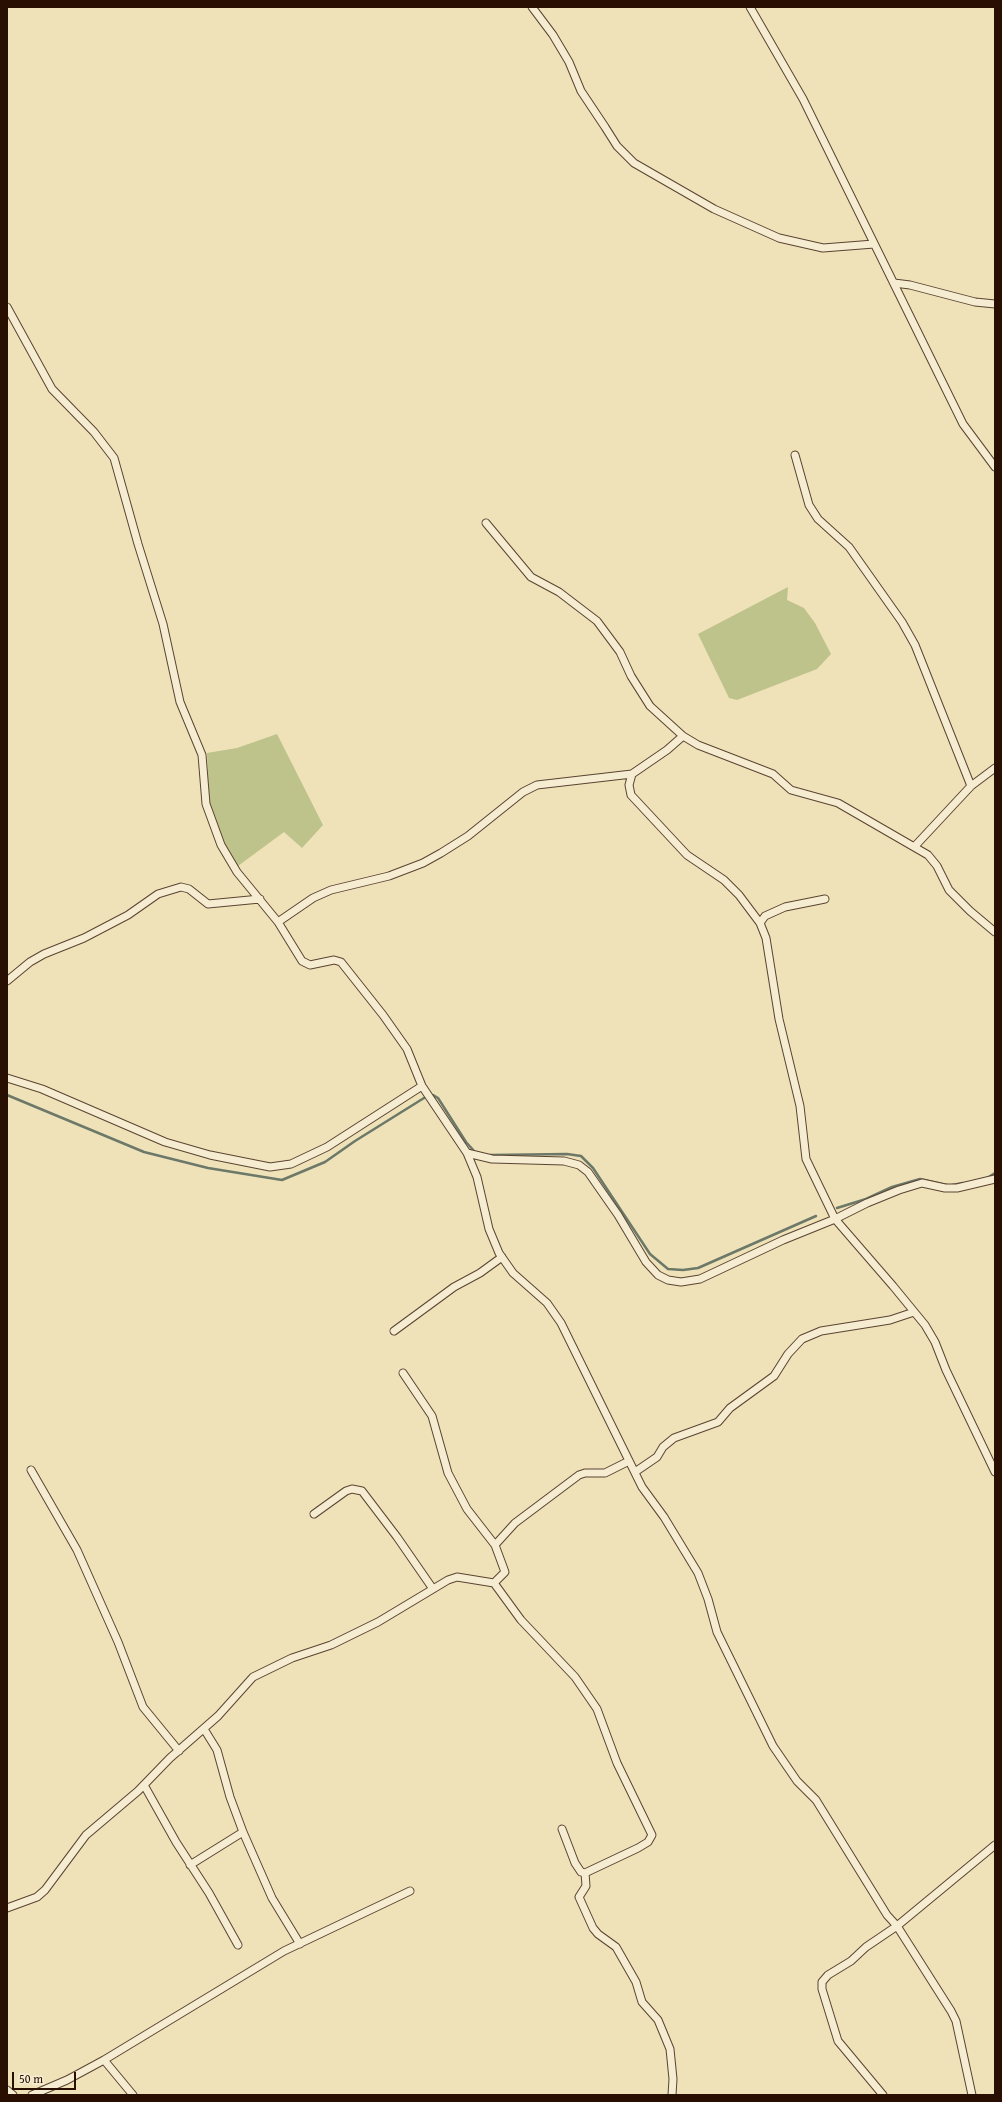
<!DOCTYPE html>
<html>
<head>
<meta charset="utf-8">
<style>
  body { margin:0 }
  #map { position:relative; width:1002px; height:2102px; overflow:hidden; background:#efe2b9; font-family:"Gentium Book Plus",serif }
  canvas { display:block }
  .frame { position:absolute; inset:0; border:8px solid #280f02; pointer-events:none }
  .scale { position:absolute; left:12px; top:2072px; width:64px; height:18px; box-sizing:border-box; border:2px solid #280f02; border-top:0; padding-left:5px; font-size:12px; line-height:14px; white-space:nowrap; color:#280f02; -webkit-text-stroke:3px #f5ecd2; paint-order:stroke }
</style>
</head>
<body>
<div id="map">
<canvas width="1002" height="2102"></canvas>
<div class="frame"></div>
<div class="scale">50 m</div>
</div>
<script>
const context = document.querySelector('canvas').getContext('2d');
context.lineJoin = 'round';
function fillPath(path, color) { context.fillStyle = color; context.fill(path, 'evenodd'); }
const poly = rows => new Path2D(rows.map(r => 'M' + r).join(''));
function trace(path, color, width, dash) { context.strokeStyle = color; context.lineWidth = width; context.lineCap = dash ? 'butt' : 'round'; context.setLineDash(dash || []); context.stroke(path); }
fillPath(poly([
  [788,587,787,600,804,608,815,623,831,654,817,669,737,700,729,698,698,634],
  [277,734,323,825,302,848,284,832,238,866,222,842,209,802,207,753,237,748]
]), '#bec28b');
trace(poly([
  [7,1095,144,1152,208,1168,282,1180,325,1162,355,1141,424,1098],
  [433,1095,438,1098,466,1142,475,1152],
  [490,1155,567,1154,581,1156,593,1168,650,1254,668,1269,683,1270,698,1268,816,1216],
  [987,1178,995,1173],
  [952,1185,963,1183],
  [837,1208,866,1199,892,1187,920,1179,947,1185]
]), '#6c7868', 2.5);
const street = poly([
  [532,7,553,35,569,62,581,91,605,127,617,146,634,163,714,209,779,238,823,248,874,244],
  [750,7,803,99,963,424,995,467],
  [894,283,910,285,975,302,995,304],
  [7,307,52,389,94,432,114,458,138,544,163,624,180,702,202,755,206,804,221,845,237,872,278,922,302,961,310,965,334,960,341,962,383,1015,407,1049,422,1086,467,1153,492,1159,564,1161,579,1165,588,1172,618,1215,646,1262,658,1275,668,1280,681,1282,700,1279,783,1240,835,1219,867,1203,899,1190,922,1183,945,1188,957,1188,995,1179],
  [795,455,809,505,818,519,849,547,902,622,915,645,971,786],
  [486,523,531,577,559,592,597,621,620,652,631,676,650,706,683,736],
  [915,846,971,786,995,768],
  [278,922,313,898,331,890,389,876,423,863,441,853,468,836,523,792,537,785,632,774],
  [760,923,765,916,785,907,825,899],
  [995,932,970,911,949,890,937,866,928,855,838,803,791,790,773,774,698,745,683,736,667,750,632,774,629,785,631,795,687,855,724,880,739,895,760,923,766,938,779,1019,800,1106,806,1159,835,1219,893,1286,925,1325,935,1342,946,1370,995,1472],
  [7,981,30,962,44,954,84,938,128,915,158,894,181,887,189,889,208,904,260,899],
  [7,1078,42,1089,165,1142,210,1155,270,1167,291,1164,327,1147,422,1086],
  [467,1153,477,1177,489,1229,499,1253,513,1273,547,1303,561,1323,642,1487,664,1517,698,1573,708,1599,717,1632,773,1746,797,1781,816,1800,887,1915,897,1926,951,2011,956,2021,972,2095],
  [394,1331,454,1287,480,1273,502,1257],
  [403,1373,432,1416,448,1473,467,1509,495,1545,505,1572,494,1583],
  [31,1470,77,1550,118,1642,143,1707,179,1751],
  [635,1472,657,1457,663,1447,674,1438,718,1422,730,1408,774,1376,788,1354,802,1339,821,1331,890,1320,914,1312],
  [314,1514,346,1491,352,1489,362,1491,397,1537,433,1589],
  [495,1545,515,1523,579,1475,585,1473,605,1473,629,1461],
  [204,1729,217,1750,230,1797,243,1832,272,1898,300,1944],
  [144,1785,176,1842,209,1893,238,1945],
  [190,1865,243,1832],
  [585,1873,586,1886,579,1897,593,1928,598,1934,616,1947,636,1982,642,2002,658,2020,670,2049,673,2079,672,2095],
  [7,1908,37,1897,45,1890,86,1835,138,1791,170,1758,218,1716,253,1677,292,1658,331,1645,378,1622,448,1580,457,1577,494,1583,521,1620,575,1677,597,1709,617,1763,652,1835,648,1842,638,1848,585,1873,581,1872,575,1863,562,1829],
  [104,2060,284,1951,410,1891],
  [7,2090,13,2095],
  [32,2095,67,2080,104,2060,133,2095],
  [883,2095,838,2041,822,1989,822,1982,828,1975,851,1961,866,1947,897,1926,995,1845]
]);
trace(street, '#5a4430', 9);
trace(street, '#f5ecd2', 7);
</script>
</body>
</html>
